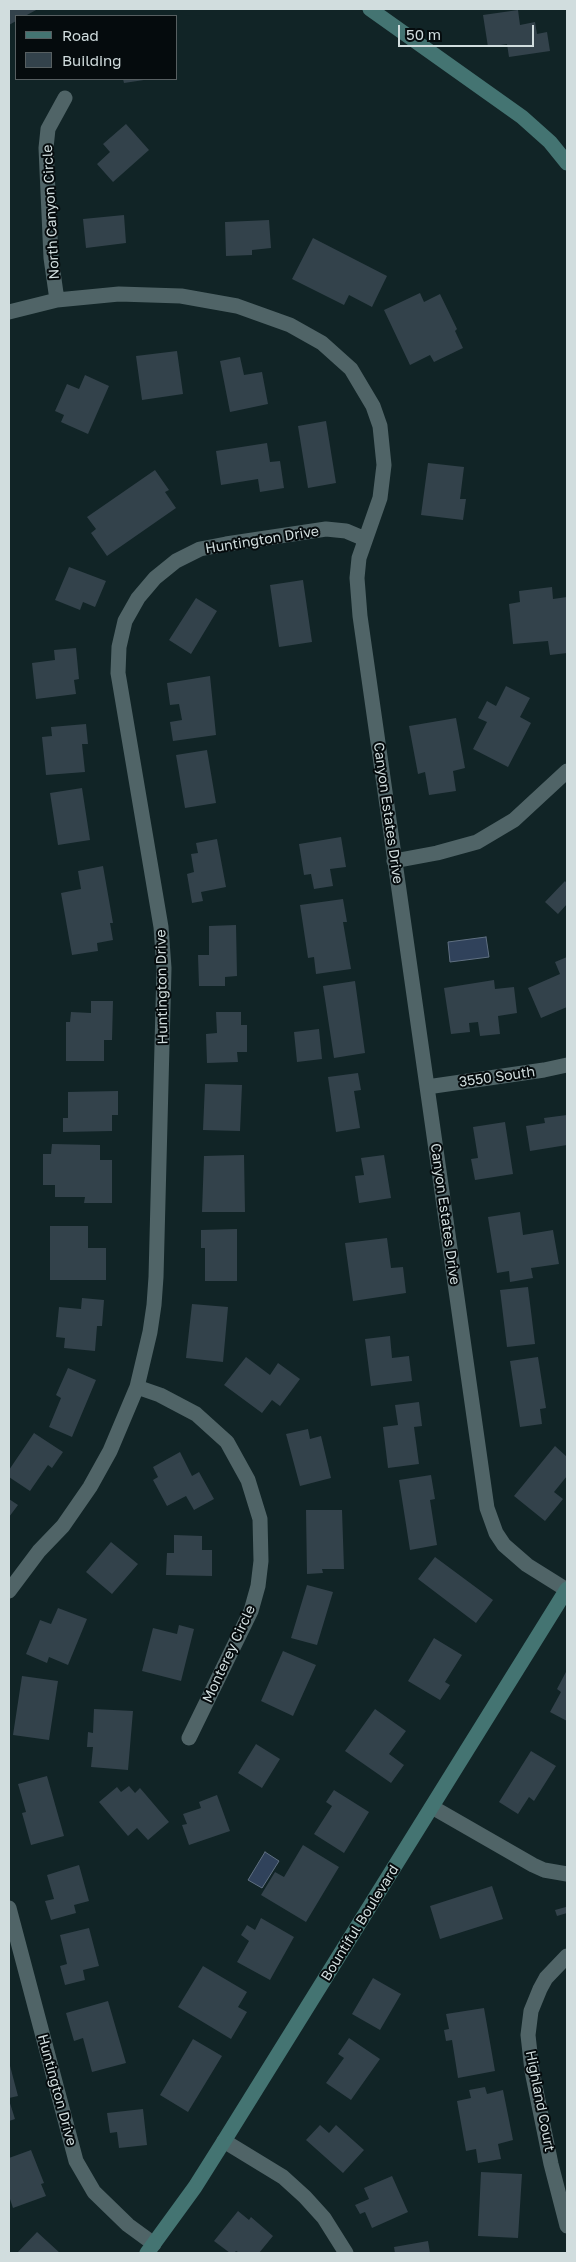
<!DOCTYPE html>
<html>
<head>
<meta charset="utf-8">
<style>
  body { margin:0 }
  #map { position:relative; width:576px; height:2262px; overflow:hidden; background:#112426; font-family:"Golos Text",sans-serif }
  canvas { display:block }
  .frame { position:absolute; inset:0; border:10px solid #d1ddde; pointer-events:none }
  .legend { position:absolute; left:15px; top:15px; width:162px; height:65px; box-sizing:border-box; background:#050b0d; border:1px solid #575f61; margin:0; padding:6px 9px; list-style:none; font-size:15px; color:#d1ddde }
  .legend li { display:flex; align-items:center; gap:10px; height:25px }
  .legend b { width:25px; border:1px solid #575f61 }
  .scale { position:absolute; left:398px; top:25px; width:136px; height:22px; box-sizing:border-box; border:2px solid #d1ddde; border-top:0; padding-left:6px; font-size:15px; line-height:18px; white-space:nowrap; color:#d1ddde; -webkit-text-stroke:4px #050b0d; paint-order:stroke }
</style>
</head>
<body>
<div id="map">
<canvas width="576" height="2262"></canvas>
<div class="frame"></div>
<ul class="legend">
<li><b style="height:6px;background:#447472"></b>Road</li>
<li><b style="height:14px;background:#33424b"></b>Building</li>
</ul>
<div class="scale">50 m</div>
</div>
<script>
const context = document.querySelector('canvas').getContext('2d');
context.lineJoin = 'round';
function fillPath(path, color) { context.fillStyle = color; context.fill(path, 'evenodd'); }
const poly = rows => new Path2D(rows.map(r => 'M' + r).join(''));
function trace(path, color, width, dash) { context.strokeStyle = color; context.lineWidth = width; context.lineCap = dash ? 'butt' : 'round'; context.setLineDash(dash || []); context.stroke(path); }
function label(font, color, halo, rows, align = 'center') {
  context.font = font + ' "Golos Text",sans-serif'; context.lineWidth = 4; context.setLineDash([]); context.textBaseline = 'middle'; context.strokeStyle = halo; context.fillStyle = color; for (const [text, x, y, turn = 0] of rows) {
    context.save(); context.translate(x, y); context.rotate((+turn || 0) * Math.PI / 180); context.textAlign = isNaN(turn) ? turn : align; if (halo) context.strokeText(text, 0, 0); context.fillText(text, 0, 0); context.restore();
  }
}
const water = poly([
  [486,937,489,957,450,962,448,942,486,937],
  [265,1852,279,1861,262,1888,248,1880,265,1852]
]);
fillPath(water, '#30425b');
trace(water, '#607082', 1);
fillPath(poly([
  [9,9,38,9,25,16,16,16,16,21,9,25],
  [518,10,520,25,535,22,537,34,547,32,550,51,509,57,507,44,488,47,483,15],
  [123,79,144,79,144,80,124,83],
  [126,124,149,150,113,182,97,164,110,152,103,144],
  [124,215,126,243,86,248,83,219],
  [269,220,271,248,252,250,252,255,226,256,225,222],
  [313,238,387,276,372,307,349,295,344,305,292,279],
  [420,293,424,302,440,294,457,329,455,331,463,348,434,362,430,355,410,365,384,310],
  [177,351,183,394,142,400,136,356],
  [240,357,244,375,262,372,268,404,230,412,220,361],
  [85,375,109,386,88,434,61,422,64,415,55,411,67,384,79,389],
  [326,421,336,483,308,488,298,426],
  [267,443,270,462,280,461,284,488,260,492,258,479,221,485,216,451],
  [428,463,464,467,460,499,466,499,463,520,421,515],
  [155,470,169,490,165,492,176,508,107,556,91,533,96,529,87,517],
  [69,567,106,581,95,607,83,602,80,610,55,600],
  [303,580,312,642,279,647,270,585],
  [552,587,553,599,567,597,567,653,550,655,548,641,513,644,509,604,520,602,519,591],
  [196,598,217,611,191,654,169,640],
  [76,648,79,679,74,680,76,694,36,699,32,663,55,660,54,650],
  [210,676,216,735,173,741,170,722,182,720,179,704,170,705,167,683],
  [506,686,530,698,520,717,531,723,508,767,473,749,487,722,478,718,487,701,496,706],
  [456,718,465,768,453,771,456,791,429,795,425,772,418,774,409,726],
  [86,724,88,744,82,744,85,772,46,775,42,737,52,736,51,727],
  [207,750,216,803,185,808,176,755],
  [82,788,90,840,58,845,50,793],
  [341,837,346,867,330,869,333,886,314,889,311,874,304,875,299,844],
  [217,839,226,887,201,892,203,901,192,903,187,874,194,872,191,854,198,853,196,843],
  [103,866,113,923,110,923,113,940,97,943,98,951,72,955,61,893,81,889,78,871],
  [565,881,567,884,567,904,558,914,545,902],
  [343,899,347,922,343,922,351,969,316,974,314,957,308,958,300,905],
  [236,925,237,976,225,977,225,986,199,986,198,955,209,955,209,926],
  [567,957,567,1007,541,1018,528,988,560,974,555,962],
  [494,980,495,989,514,987,517,1013,498,1016,500,1034,480,1036,478,1022,469,1023,470,1032,451,1034,444,988],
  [355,981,365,1053,334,1058,323,986],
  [91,1001,113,1001,112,1040,104,1040,104,1061,66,1061,66,1022,70,1022,71,1012,91,1013],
  [216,1012,241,1012,241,1025,247,1025,247,1052,237,1052,238,1062,207,1063,206,1034,217,1033],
  [319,1029,322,1059,297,1062,294,1032],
  [358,1073,361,1090,354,1091,360,1128,336,1132,328,1077],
  [205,1084,242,1085,240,1131,203,1130],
  [118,1091,118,1115,112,1115,112,1131,63,1132,63,1118,68,1118,68,1092],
  [567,1115,567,1145,530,1151,526,1126,545,1123,544,1118],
  [505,1122,513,1174,475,1180,471,1159,478,1158,473,1127],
  [52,1144,100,1145,100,1160,112,1160,112,1203,84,1203,85,1197,55,1197,55,1185,43,1185,43,1154,51,1154],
  [244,1155,245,1212,202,1212,204,1156],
  [384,1155,391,1198,359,1203,355,1176,364,1175,361,1158],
  [520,1212,523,1235,553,1230,559,1264,531,1268,533,1278,510,1282,509,1271,497,1273,488,1217],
  [50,1226,88,1226,88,1248,106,1248,106,1280,50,1280],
  [237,1229,237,1281,205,1281,205,1248,201,1248,201,1230],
  [387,1238,391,1268,403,1267,406,1293,353,1301,345,1243],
  [528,1287,535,1344,507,1347,500,1290],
  [82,1298,104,1300,102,1326,97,1326,95,1351,64,1348,65,1338,56,1337,59,1307,81,1309],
  [192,1304,228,1307,223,1362,186,1358],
  [390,1336,392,1358,409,1356,412,1381,371,1386,365,1339],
  [246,1357,270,1375,278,1363,300,1379,280,1406,272,1400,262,1413,224,1385],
  [538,1357,546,1408,540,1409,542,1424,520,1427,510,1361],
  [68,1368,96,1380,72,1437,49,1427,61,1398,56,1395],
  [419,1402,422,1426,414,1427,419,1464,388,1468,383,1427,398,1425,395,1405],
  [308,1429,310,1439,321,1436,331,1478,300,1486,286,1434],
  [34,1433,63,1452,52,1468,48,1465,30,1491,9,1477,9,1470],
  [555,1446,567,1457,567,1476,554,1492,563,1499,545,1521,514,1496],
  [180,1452,192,1476,199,1472,214,1499,194,1510,186,1496,167,1506,153,1480,158,1477,153,1467],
  [431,1475,435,1499,430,1500,437,1545,410,1550,399,1480],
  [9,1499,18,1505,9,1517],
  [306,1510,342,1510,344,1569,322,1569,323,1573,307,1574],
  [174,1535,202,1536,202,1550,212,1550,212,1576,166,1575,167,1553,174,1553],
  [111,1542,138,1564,112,1594,86,1572],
  [435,1557,493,1600,476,1623,418,1579],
  [307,1585,333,1592,317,1645,291,1638],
  [58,1608,87,1619,68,1665,49,1657,47,1663,26,1654,40,1620,51,1624],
  [179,1625,194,1629,181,1681,142,1671,153,1628,177,1634],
  [434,1638,462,1655,445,1682,450,1685,440,1700,408,1681],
  [283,1651,316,1665,293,1716,261,1701],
  [567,1670,567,1721,550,1712,561,1692,557,1689],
  [22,1676,58,1681,49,1740,13,1735],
  [94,1709,133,1711,128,1770,91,1767,93,1747,87,1747,88,1732,93,1733],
  [375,1709,406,1731,389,1754,404,1765,391,1783,345,1751],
  [256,1744,280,1759,262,1788,238,1773],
  [531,1751,556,1766,534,1801,529,1797,518,1814,499,1802],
  [47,1776,64,1836,31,1845,22,1813,26,1812,18,1784],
  [129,1786,135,1793,140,1788,169,1822,148,1840,137,1828,128,1836,99,1802,117,1787,121,1792],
  [334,1790,369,1812,344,1853,314,1834,332,1806,326,1802],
  [217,1795,230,1831,189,1845,182,1825,187,1824,183,1814,201,1808,199,1802],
  [303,1845,339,1867,306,1922,261,1895,275,1872,284,1877],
  [79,1865,89,1901,74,1905,76,1913,51,1920,45,1901,54,1899,47,1875],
  [492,1886,503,1919,440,1939,430,1906],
  [566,1907,567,1913,557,1916,555,1910],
  [261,1918,294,1937,270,1980,237,1962,249,1941,241,1935,247,1925,255,1930],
  [89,1928,99,1966,83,1970,85,1980,65,1985,60,1966,67,1964,60,1935],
  [203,1966,247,1992,238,2007,247,2012,231,2039,178,2007],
  [373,1978,401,1994,380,2030,352,2014],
  [108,2001,126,2063,92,2072,83,2038,74,2041,66,2013],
  [484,2008,495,2071,458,2078,452,2040,446,2041,444,2030,449,2029,446,2014],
  [349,2038,380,2059,351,2100,326,2083,344,2058,338,2054],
  [193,2039,222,2056,188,2112,160,2095],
  [9,2062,18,2096,9,2098],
  [485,2087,487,2094,503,2090,513,2140,498,2144,501,2159,478,2163,476,2149,466,2151,457,2101,471,2098,469,2090],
  [9,2100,15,2119,9,2121],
  [143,2109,147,2145,119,2148,117,2132,110,2133,107,2113],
  [320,2125,329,2133,336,2125,364,2150,343,2173,306,2140],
  [31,2150,44,2183,41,2184,46,2196,13,2208,9,2196,9,2158],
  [481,2172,522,2174,518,2238,478,2236],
  [392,2176,408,2212,372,2228,365,2212,360,2214,355,2205,369,2199,364,2188],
  [238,2211,249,2220,251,2217,273,2236,259,2253,240,2253,236,2251,234,2253,230,2253,214,2241],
  [37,2232,60,2253,17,2253],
  [428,2241,430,2253,395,2253,394,2247]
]), '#33424b');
trace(poly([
  [57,300,51,258,46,148,48,129,65,98],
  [9,312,57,300,119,294,181,296,237,306,290,325,322,343,351,369,373,406,380,426,384,465,380,498,359,558,357,578,360,616,487,1508,496,1533,504,1545,527,1565,567,1590],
  [394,861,437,853,477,842,514,820,567,771],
  [427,1087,544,1070,567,1065],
  [137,1387,160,1395,196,1414,227,1442,248,1480,260,1519,261,1561,258,1586,251,1611,189,1738],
  [9,1591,39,1551,63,1526,90,1487,110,1451,137,1387,150,1332,154,1305,156,1277,164,968,161,927,118,673,119,647,125,621,138,598,155,578,176,561,200,549,226,544,326,529,346,531,365,539],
  [432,1807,533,1865,544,1870,567,1874],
  [9,1908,76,2161,94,2192,128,2225,154,2244],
  [567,1956,546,1978,540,1989,531,2011,528,2035,532,2071,551,2164,567,2226],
  [224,2141,283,2177,305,2197,324,2218,346,2253]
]), '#506467', 15);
trace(poly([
  [370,9,522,117,550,142,567,163],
  [147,2253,195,2187,224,2141,567,1589]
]), '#447472', 15);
label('14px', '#d1ddde', '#050b0d', [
  ["North Canyon Circle",51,212,-93],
  ["Huntington Drive",262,540,-9],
  ["Canyon Estates Drive",388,813,82],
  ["Huntington Drive",162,987,-91],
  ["3550 South",497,1077,-8],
  ["Canyon Estates Drive",445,1214,82],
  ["Monterey Circle",229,1654,-65],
  ["Bountiful Boulevard",360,1923,-58],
  ["Huntington Drive",57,2090,75],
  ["Highland Court",540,2101,79]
]);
</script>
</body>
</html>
